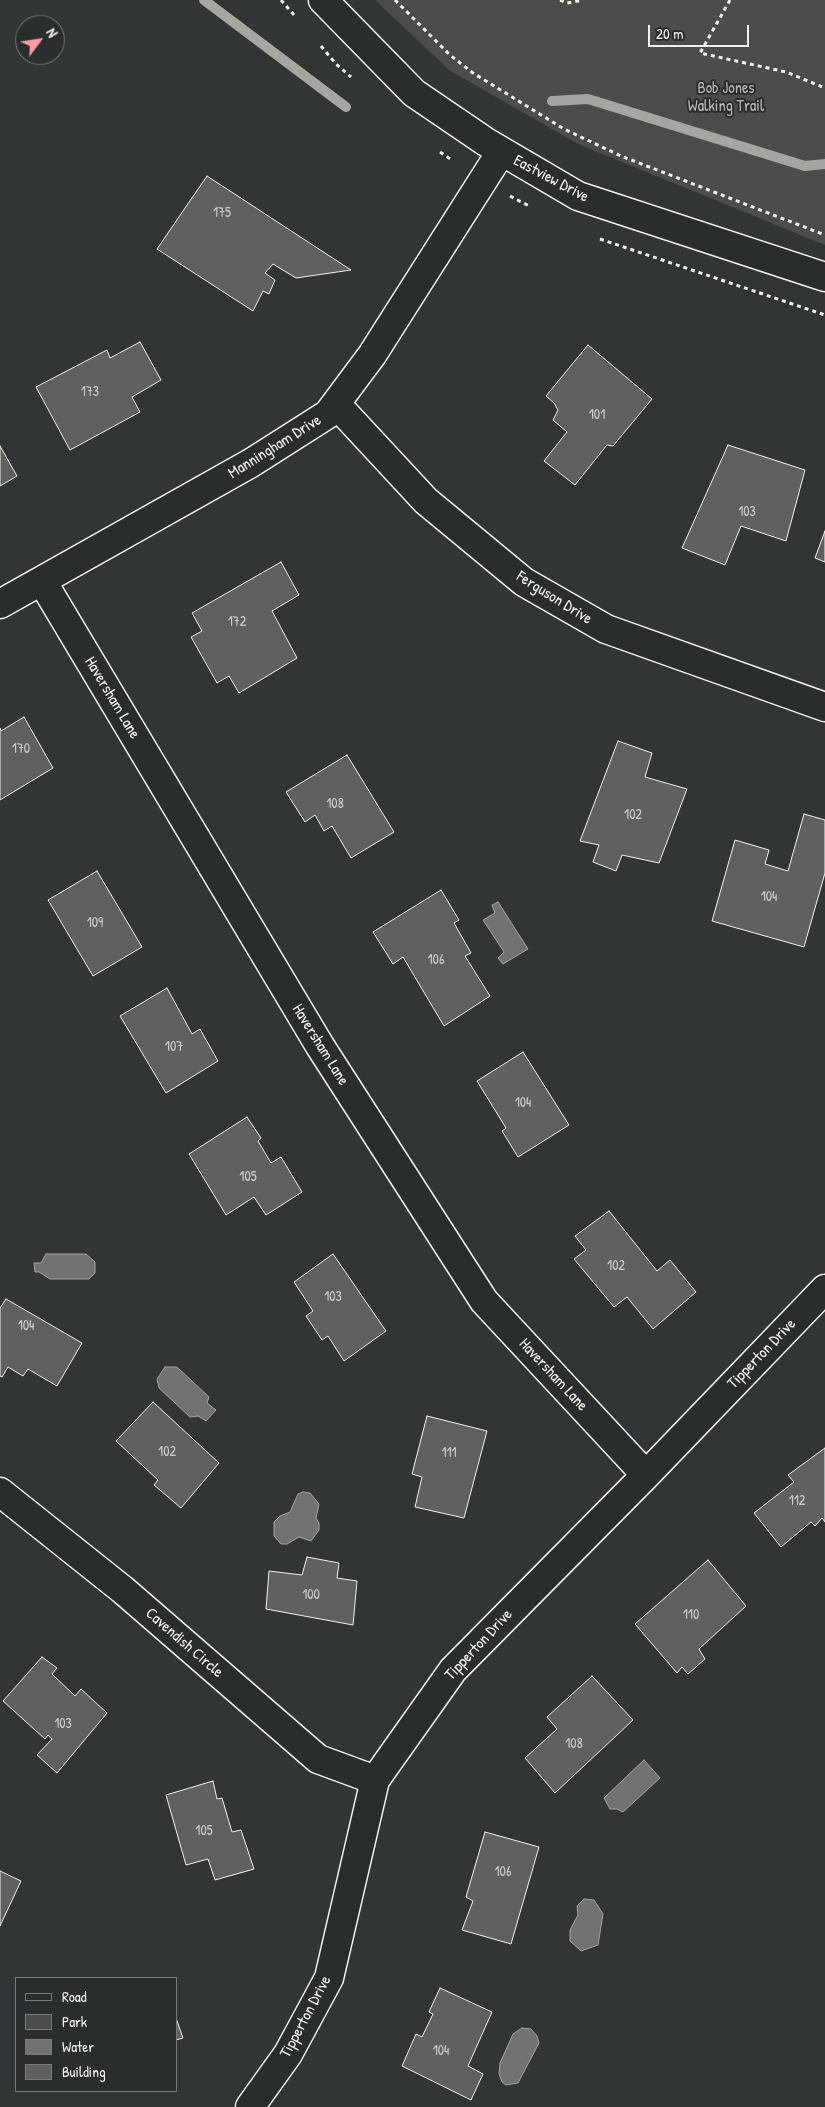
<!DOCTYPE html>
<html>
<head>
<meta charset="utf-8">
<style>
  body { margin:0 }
  #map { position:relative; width:825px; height:2107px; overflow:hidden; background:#323535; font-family:"Patrick Hand",sans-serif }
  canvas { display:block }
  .legend { position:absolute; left:15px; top:1977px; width:162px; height:115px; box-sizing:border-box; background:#2a2d2e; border:1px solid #7b7b78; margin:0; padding:6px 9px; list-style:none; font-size:15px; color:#f4f1e8 }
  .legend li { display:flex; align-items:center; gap:10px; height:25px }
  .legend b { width:25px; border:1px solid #7b7b78 }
  .north { position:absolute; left:15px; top:15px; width:50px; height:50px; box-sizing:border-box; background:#2a2d2e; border:1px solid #7b7b78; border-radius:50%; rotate:59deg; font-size:14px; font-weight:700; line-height:20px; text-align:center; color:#f4f1e8 }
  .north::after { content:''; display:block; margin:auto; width:18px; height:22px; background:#ff9aa2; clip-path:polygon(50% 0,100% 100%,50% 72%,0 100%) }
  .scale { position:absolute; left:648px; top:25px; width:101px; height:22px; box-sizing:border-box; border:2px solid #f4f1e8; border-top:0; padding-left:6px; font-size:15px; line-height:18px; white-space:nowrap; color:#f4f1e8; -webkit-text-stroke:4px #2a2d2e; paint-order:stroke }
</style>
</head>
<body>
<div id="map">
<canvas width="825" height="2107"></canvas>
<ul class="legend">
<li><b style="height:6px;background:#2a2d2e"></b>Road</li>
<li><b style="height:14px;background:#4b4d4c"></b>Park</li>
<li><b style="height:14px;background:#727370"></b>Water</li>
<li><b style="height:14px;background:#5f605f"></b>Building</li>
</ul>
<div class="north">N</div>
<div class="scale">20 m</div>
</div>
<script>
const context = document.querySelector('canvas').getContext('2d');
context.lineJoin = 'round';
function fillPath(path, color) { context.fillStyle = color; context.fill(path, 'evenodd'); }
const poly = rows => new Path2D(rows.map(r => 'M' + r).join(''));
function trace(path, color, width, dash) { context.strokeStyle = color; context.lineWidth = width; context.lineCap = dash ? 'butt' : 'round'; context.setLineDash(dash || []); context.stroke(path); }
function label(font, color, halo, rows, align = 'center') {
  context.font = font + ' "Patrick Hand",sans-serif'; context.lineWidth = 4; context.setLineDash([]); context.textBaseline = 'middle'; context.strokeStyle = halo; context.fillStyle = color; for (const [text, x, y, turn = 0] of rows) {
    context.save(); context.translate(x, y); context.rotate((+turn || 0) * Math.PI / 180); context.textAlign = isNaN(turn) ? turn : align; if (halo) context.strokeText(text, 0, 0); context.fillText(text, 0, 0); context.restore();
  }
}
fillPath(poly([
  [375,0,825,0,825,245,578,144,449,70]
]), '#4b4d4c');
const water = poly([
  [498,902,528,949,503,964,498,958,504,952,483,920,495,913,492,905,498,902],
  [46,1254,86,1254,95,1262,95,1273,89,1279,50,1279,39,1272,35,1272,34,1263,41,1263,46,1254],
  [165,1367,177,1367,209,1397,207,1403,216,1410,206,1421,198,1416,190,1417,159,1388,157,1379,165,1367],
  [303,1492,310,1493,319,1504,316,1518,319,1523,319,1530,311,1541,299,1537,287,1544,281,1544,274,1536,274,1522,280,1516,290,1512,298,1494,303,1492],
  [644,1760,660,1778,623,1812,617,1809,610,1809,604,1798,644,1760],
  [584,1899,594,1900,603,1914,598,1945,581,1951,570,1941,570,1930,578,1915,577,1906,584,1899],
  [522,2028,531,2029,537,2036,539,2043,518,2083,506,2085,502,2082,499,2074,500,2063,513,2034,522,2028]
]);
fillPath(water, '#727370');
trace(water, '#a6a5a0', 1);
trace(poly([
  [204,0,346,107],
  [552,101,588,99,805,166,825,164]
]), '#a6a5a0', 10);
const building = poly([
  [207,176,351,270,296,278,273,264,265,273,275,280,269,294,263,291,253,311,157,249,207,176],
  [140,342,161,380,132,397,140,412,70,450,36,387,107,350,110,358,140,342],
  [588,345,652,399,613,446,607,445,575,485,544,461,567,432,553,420,558,410,554,403,546,396,588,345],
  [728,445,805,470,786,541,741,526,725,565,682,548,728,445],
  [0,446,17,476,0,486,0,446],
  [825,531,825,562,815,558,825,531],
  [281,562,299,595,272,611,297,658,239,693,229,676,217,683,191,637,202,631,192,613,281,562],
  [24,717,53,768,0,800,0,728,1,731,24,717],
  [618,741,652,753,645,777,687,789,659,863,622,855,616,871,593,862,599,845,580,841,618,741],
  [347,755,394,832,351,858,332,826,324,831,315,815,305,822,286,792,347,755],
  [804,814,825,820,825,873,804,947,712,921,735,840,769,850,765,864,788,871,804,814],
  [97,871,142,947,93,976,48,900,97,871],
  [441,890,459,920,454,923,471,953,465,956,490,996,444,1026,403,957,393,964,373,932,441,890],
  [167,988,192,1034,200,1029,218,1061,166,1093,120,1016,167,988],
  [523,1052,569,1125,518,1157,502,1131,506,1128,477,1081,523,1052],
  [247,1117,261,1138,258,1141,271,1163,281,1157,302,1192,266,1215,254,1197,226,1215,189,1154,247,1117],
  [609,1211,657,1271,670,1260,696,1292,653,1329,627,1297,614,1307,574,1259,586,1250,575,1236,609,1211],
  [333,1254,386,1331,344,1361,328,1336,322,1340,306,1316,313,1311,294,1282,333,1254],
  [6,1299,82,1343,57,1386,28,1369,23,1376,8,1367,2,1377,0,1376,0,1308,6,1299],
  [153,1402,219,1463,181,1508,154,1485,158,1480,116,1441,153,1402],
  [427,1416,487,1431,464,1518,415,1507,422,1477,412,1474,427,1416],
  [825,1448,825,1522,822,1518,815,1526,811,1522,781,1547,754,1513,794,1482,788,1475,825,1448],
  [307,1557,339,1563,337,1578,357,1581,353,1625,266,1609,269,1571,302,1575,307,1557],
  [708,1560,746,1606,699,1649,705,1659,688,1674,682,1667,677,1673,635,1624,708,1560],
  [42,1657,57,1668,52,1674,75,1696,81,1689,107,1713,57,1773,37,1755,52,1739,48,1735,45,1739,3,1701,42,1657],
  [592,1676,633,1720,555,1793,525,1758,557,1729,547,1717,592,1676],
  [213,1781,217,1799,222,1798,232,1832,241,1830,254,1869,215,1880,208,1859,186,1865,166,1795,213,1781],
  [485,1832,539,1847,511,1944,462,1930,473,1901,466,1897,485,1832],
  [0,1871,21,1881,0,1926,0,1871],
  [440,1988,492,2012,468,2066,483,2074,471,2100,402,2066,416,2034,422,2037,433,2014,429,2012,440,1988],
  [176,2018,183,2038,176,2040,176,2018]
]);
fillPath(building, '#5f605f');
trace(building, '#f4f1e8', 1);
const minor = poly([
  [336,404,426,501,524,582,606,629,825,707],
  [42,581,320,1046,484,1301,646,1475],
  [0,604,251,463,328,414,372,355,501,152],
  [0,1492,123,1590,318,1759,375,1780],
  [250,2107,288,2054,329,1978,375,1780,453,1670,646,1475,825,1289]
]);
const tertiary = poly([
  [323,0,414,93,486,142,578,196,825,277]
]);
trace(minor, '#f4f1e8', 31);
trace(tertiary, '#f4f1e8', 31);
trace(poly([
  [281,0,294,15],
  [395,0,450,55,473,73,564,129,621,156,825,235],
  [560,0,567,3,583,0],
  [730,0,700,53,786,72,825,88],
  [321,46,336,64,351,77],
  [440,152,452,160],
  [510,196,531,207],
  [600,239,825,315]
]), '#f4f1e8', 3, [4, 4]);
trace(minor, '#2a2d2e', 28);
trace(tertiary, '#2a2d2e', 28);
label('14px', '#cfcdc6', null, [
  ["175",222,213],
  ["173",90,392],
  ["101",597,415],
  ["103",747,512],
  ["172",237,622],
  ["170",21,749],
  ["108",335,804],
  ["102",633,815],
  ["104",769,897],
  ["109",95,923],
  ["106",436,960],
  ["107",174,1047],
  ["104",523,1103],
  ["105",248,1177],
  ["102",616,1266],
  ["103",333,1297],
  ["104",26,1326],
  ["102",167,1452],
  ["111",449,1453],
  ["112",797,1501],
  ["100",311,1595],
  ["110",691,1615],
  ["103",63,1724],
  ["108",574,1744],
  ["105",204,1831],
  ["106",503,1872],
  ["104",441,2051]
]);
label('16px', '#b9b8b1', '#2a2d2e', [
  ["Bob Jones",726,89],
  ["Walking Trail",726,107]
]);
label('16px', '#f4f1e8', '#2a2d2e', [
  ["Eastview Drive",551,179,28],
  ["Manningham Drive",275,447,-32],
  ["Ferguson Drive",554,598,32],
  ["Haversham Lane",112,698,59],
  ["Haversham Lane",320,1045,58],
  ["Tipperton Drive",762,1354,-46],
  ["Haversham Lane",553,1375,47],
  ["Cavendish Circle",184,1643,41],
  ["Tipperton Drive",479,1645,-47],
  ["Tipperton Drive",306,2017,-62]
]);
</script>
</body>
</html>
